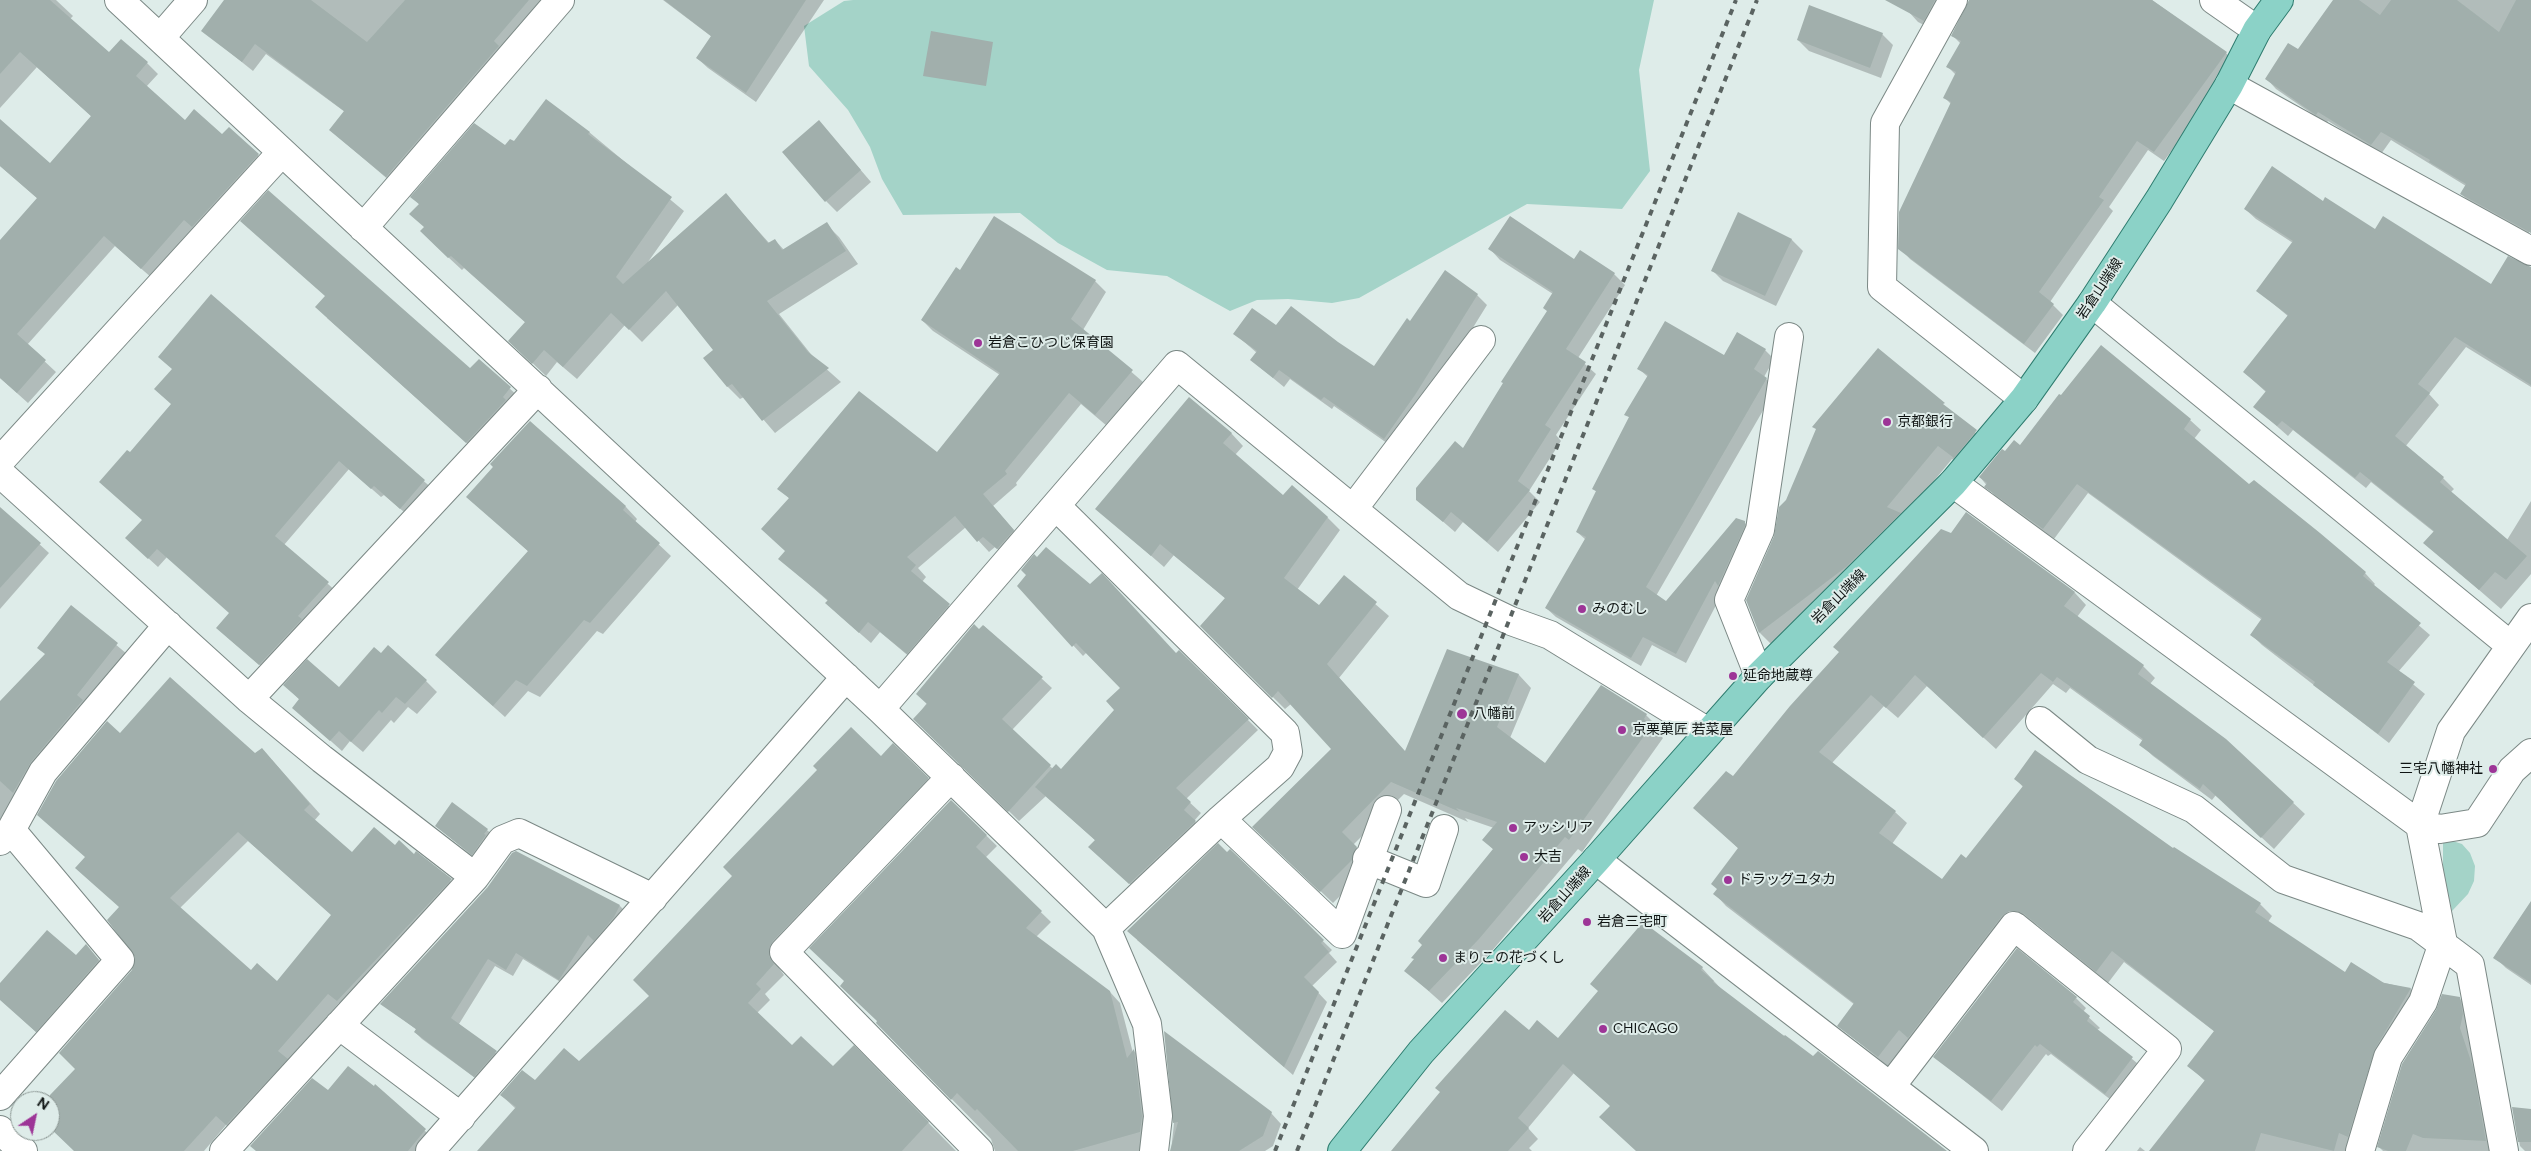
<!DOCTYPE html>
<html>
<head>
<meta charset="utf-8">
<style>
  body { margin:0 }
  #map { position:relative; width:2531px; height:1151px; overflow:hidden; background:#deece9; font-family:Figtree,sans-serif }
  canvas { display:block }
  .north { position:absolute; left:10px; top:1091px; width:50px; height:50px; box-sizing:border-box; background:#deece9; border:1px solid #8b9693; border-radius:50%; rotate:34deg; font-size:14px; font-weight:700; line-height:20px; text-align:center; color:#0f1413 }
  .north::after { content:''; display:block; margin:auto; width:18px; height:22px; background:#9d3597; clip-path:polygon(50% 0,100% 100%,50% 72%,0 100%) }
</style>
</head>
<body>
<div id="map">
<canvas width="2531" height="1151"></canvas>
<div class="north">N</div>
</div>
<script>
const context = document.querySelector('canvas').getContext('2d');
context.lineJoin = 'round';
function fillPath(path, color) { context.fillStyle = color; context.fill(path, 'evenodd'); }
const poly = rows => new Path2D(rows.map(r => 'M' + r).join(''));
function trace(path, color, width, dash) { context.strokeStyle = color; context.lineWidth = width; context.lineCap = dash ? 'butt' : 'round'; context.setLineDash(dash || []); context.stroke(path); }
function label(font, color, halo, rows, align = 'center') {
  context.font = font + ' Figtree,"Noto Sans JP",sans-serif'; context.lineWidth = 4; context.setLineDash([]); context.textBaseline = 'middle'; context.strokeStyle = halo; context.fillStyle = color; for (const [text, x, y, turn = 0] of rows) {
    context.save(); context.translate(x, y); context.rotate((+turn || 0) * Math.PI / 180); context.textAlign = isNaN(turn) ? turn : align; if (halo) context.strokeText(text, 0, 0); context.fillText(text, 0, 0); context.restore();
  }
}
fillPath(poly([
  [853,0,1654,0,1639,70,1650,171,1622,209,1527,204,1359,298,1332,303,1288,299,1257,300,1230,311,1167,276,1107,270,1058,243,1020,213,903,215,882,179,870,147,848,110,809,66,804,26,844,1],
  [2443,838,2462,844,2470,853,2475,866,2474,881,2468,894,2452,911,2443,872]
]), '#a4d3c8');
fillPath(poly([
  [0,0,56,0,73,16,70,19,110,54,121,41,147,63,158,74,146,87,185,122,222,136,229,129,269,165,152,278,115,246,27,345,56,372,28,403,0,378,0,242,38,199,0,166,0,121,50,165,92,117,37,67,0,108],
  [226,0,542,0,397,187,330,130,345,112,266,54,253,71,203,31],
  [663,0,824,0,756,102,708,68,697,58,712,37],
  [1914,0,1952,0,1934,30,1918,22,1908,11],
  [1970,0,2152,0,2226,53,2236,63,2164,161,2148,150,2109,207,2113,211,2050,302,2063,315,2035,353,1910,259,1900,248,1951,104,1944,97,1956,75,1948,67,1961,44,1953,36],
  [2335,0,2531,0,2529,236,2471,203,2461,194,2466,186,2391,140,2381,154,2328,121,2326,124,2324,122,2276,89,2267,79,2298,51],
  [1882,34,1893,45,1881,78,1809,51,1798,40],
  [589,132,684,211,648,262,726,195,770,244,775,240,784,250,826,224,839,237,858,264,779,314,814,358,841,382,775,433,744,397,740,399,727,386,715,350,678,305,642,342,625,325,577,379,557,362,546,376,523,354,526,323,464,268,462,270,434,244,425,228,420,205,412,197,514,143],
  [829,133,871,182,837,212,826,201],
  [2323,202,2375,231,2491,285,2531,284,2531,387,2466,347,2429,394,2439,405,2405,447,2443,478,2454,489,2451,492,2507,540,2531,501,2531,574,2501,609,2425,543,2434,532,2371,482,2366,488,2293,430,2288,436,2255,407,2266,392,2244,372,2289,317,2258,291,2293,243,2256,219,2245,209],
  [1739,214,1792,240,1803,251,1776,306,1723,281,1712,270],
  [1490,249,1574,261,1614,274,1625,285,1578,358,1596,374,1556,435,1561,441,1529,491,1540,502,1498,552,1463,522,1455,532,1417,499,1463,449,1548,312,1553,294,1500,260],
  [960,271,1095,281,1106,292,1083,330,1143,382,1107,426,1081,404,1016,483,1017,485,993,506,1024,542,1009,559,995,547,989,552,966,527,918,568,926,577,922,582,960,616,918,664,880,632,871,643,838,614,827,603,828,601,780,559,786,551,790,499,779,488,937,453,1000,375,933,331,922,320],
  [1477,295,1487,305,1425,405,1394,448,1334,406,1332,409,1290,379,1284,387,1251,360,1257,353,1235,334,1277,327,1375,368,1411,322],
  [211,296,434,490,410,517,384,495,381,497,349,469,284,545,337,592,269,673,227,637,231,613,167,557,158,567,136,547,143,521,130,454,172,404,173,370],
  [326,296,470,370,479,360,521,399,478,453,327,318],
  [1765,350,1774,359,1764,377,1776,388,1656,596,1666,603,1745,523,1754,532,1686,663,1652,645,1641,666,1556,617,1546,608,1586,540,1577,532,1597,492,1593,489,1630,418,1626,414,1648,377,1639,369],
  [1878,350,1990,445,1968,471,1952,459,1904,517,1773,646,1760,633,1747,600,1776,536,1787,500],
  [2190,420,2201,430,2194,439,2249,486,2365,573,2375,584,2373,586,2430,635,2398,672,2425,694,2389,743,2262,645,2252,635,2262,620,2088,493,2054,539,1996,497,1980,477,2005,453,2020,446],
  [530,423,626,507,637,519,635,522,671,556,603,634,597,631,540,697,528,691,505,717,449,667,529,552,468,497],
  [1231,433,1243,446,1235,455,1283,497,1327,517,1340,530,1297,590,1319,607,1344,577,1389,616,1339,678,1406,753,1448,651,1519,675,1531,688,1510,738,1546,764,1646,715,1658,727,1656,731,1663,738,1582,852,1578,849,1491,952,1442,1003,1406,971,1494,850,1484,840,1494,828,1465,818,1468,822,1404,794,1353,845,1369,861,1364,872,1333,903,1266,839,1332,749,1291,704,1285,709,1201,626,1226,599,1174,555,1164,567,1097,509],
  [0,508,49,553,0,609],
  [1966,514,2075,593,2086,605,2077,617,2143,666,2155,678,2150,684,2226,740,2305,814,2274,849,2216,795,2212,800,2153,756,2141,745,2143,741,2070,688,2066,693,2053,684,1996,749,1927,686,1898,718,1884,706,1832,763,1895,812,1907,823,1892,844,1942,881,1967,860,2023,787,2016,779,2173,850,2260,904,2272,916,2268,922,2346,974,2411,989,2422,1001,2350,1151,2150,1151,2206,1082,2189,1066,2215,1032,2124,962,2108,983,2037,925,2030,922,1890,1068,1839,1026,1855,1005,1726,906,1715,894,1739,849,1695,808,1733,778,1952,534],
  [1019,586,1090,586,1176,654,1179,651,1258,730,1186,799,1201,813,1194,821,1205,832,1140,893,1100,857,1096,841,1046,796,1019,821,915,719,984,626,1052,688,1012,730,1053,769,1061,771,1116,710,1121,688,1087,652,1083,656],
  [71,607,127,654,0,830,0,702,46,655],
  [381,655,426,681,437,692,417,714,408,707,394,723,391,720,363,752,350,741,342,751,305,718,300,700,285,685,339,689],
  [120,734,272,760,320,814,314,821,352,854,395,847,414,856,416,853,461,890,348,1011,339,1003,288,1061,297,1069,237,1135,226,1125,204,1151,75,1151,50,1127,50,1101,46,1101,77,1069,137,964,120,908,86,857],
  [248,841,332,915,277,983,251,972,180,908],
  [893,745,938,789,779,958,779,968,784,975,765,994,770,1000,757,1013,792,1046,833,1068,854,1047,956,1151,478,1151,516,1109,501,1095,579,1063,651,996],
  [951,801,997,846,985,858,1051,922,1036,937,1110,992,1120,1003,1133,1053,1134,1051,1144,1061,1149,1151,995,1151,991,1139,877,1023],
  [436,826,487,830,498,840,483,865],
  [1230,851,1332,950,1329,953,1337,962,1312,986,1327,1002,1293,1075,1137,940],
  [487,888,620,906,627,913,602,947,596,941,567,986,523,959,513,976,495,966,459,1024,503,1059,482,1083,422,1039,415,1032,417,1030,382,1004],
  [2531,918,2531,985,2506,968,2495,957],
  [86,946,109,971,47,1042,0,999,0,985,76,957],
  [1702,968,1724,992,1942,1151,1637,1151,1611,1106,1574,1073,1528,1128,1538,1139,1529,1148,1532,1151,1410,1151,1529,1031,1558,1040],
  [2076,998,2086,1008,2083,1012,2100,1028,2097,1030,2143,1068,2115,1103,2051,1054,2048,1056,2046,1054,2002,1111,1935,1057],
  [2459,998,2468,1007,2471,1023,2468,1037,2481,1077,2494,1151,2383,1151,2379,1147],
  [348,1067,437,1141,430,1151,257,1151,328,1092],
  [2513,1109,2531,1111,2531,1151,2525,1151,2520,1146],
  [1271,1113,1281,1124,1273,1146,1265,1151,1171,1151,1175,1114],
  [2140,1147,2145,1151,2137,1151]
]), '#0003');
fillPath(poly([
  [0,0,50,0,109,52,121,39,148,62,136,76,185,120,194,109,222,134,229,127,259,154,192,227,184,220,141,269,104,236,17,334,46,360,17,393,0,378,0,240,37,198,0,166,0,119,50,163,91,116,20,52,0,74],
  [224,0,311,0,367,42,405,0,529,0,494,41,499,46,386,177,329,130,344,111,255,44,242,62,201,31],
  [664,0,806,0,746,93,696,58,711,36],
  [1885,0,1935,0,1924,21],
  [1969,0,2152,0,2227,52,2154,152,2137,141,2099,197,2104,200,2039,292,2054,304,2024,344,1898,249,1899,212,1951,102,1943,98,1956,72,1946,67,1961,41,1951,36],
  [2333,0,2359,0,2380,15,2391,0,2457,0,2499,32,2516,0,2531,0,2531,233,2460,194,2466,184,2429,162,2430,160,2381,132,2371,145,2318,112,2316,115,2313,113,2265,79,2288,43,2298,49],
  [1809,5,1883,33,1870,68,1797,40],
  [931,31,993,42,986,86,923,76],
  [546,99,590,132,588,134,672,197,616,277,623,284,726,193,768,243,775,239,782,250,827,222,846,251,767,301,808,352,829,368,762,421,732,384,727,387,703,358,713,350,666,291,629,330,611,313,563,367,544,350,532,364,508,341,525,322,451,256,448,258,420,231,424,227,409,214,419,204,410,197,474,123,505,145,510,139,514,141],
  [819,120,861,170,825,202,782,152],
  [2272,166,2323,201,2325,197,2375,229,2383,216,2491,284,2508,256,2531,267,2531,385,2455,337,2418,384,2430,393,2395,436,2444,477,2440,482,2527,556,2506,580,2495,572,2479,590,2423,543,2434,531,2360,472,2355,478,2282,421,2277,426,2253,407,2266,391,2243,372,2288,315,2256,291,2293,241,2244,209],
  [268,190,470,368,479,359,511,387,503,397,506,400,466,443,315,307,325,296,240,221],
  [1738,212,1792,239,1765,296,1711,271],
  [994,216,1096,280,1071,319,1133,370,1095,415,1069,393,1005,471,1007,474,983,494,1014,530,997,549,983,537,977,542,955,516,907,557,916,565,911,571,950,604,907,654,868,622,859,633,825,603,828,600,778,559,785,551,761,529,789,498,777,489,859,391,937,452,1000,373,921,320,956,267,960,270],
  [1510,216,1574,259,1580,250,1615,273,1566,349,1586,362,1545,425,1551,429,1518,481,1530,490,1487,542,1451,512,1443,522,1416,500,1416,488,1455,441,1463,448,1503,383,1501,382,1547,311,1543,308,1553,292,1488,249],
  [1445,270,1478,294,1415,395,1384,439,1324,397,1321,400,1279,370,1273,378,1250,360,1257,351,1233,334,1252,308,1276,325,1291,306,1338,342,1374,366,1407,318,1410,321],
  [211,294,425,480,400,509,374,486,371,489,339,461,275,536,329,582,298,616,302,619,259,665,216,628,229,613,157,549,148,559,125,538,142,520,99,482,127,450,130,452,171,404,154,389,172,369,158,357],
  [1665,321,1724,355,1737,332,1766,349,1754,369,1767,378,1646,587,1666,601,1736,518,1745,521,1745,526,1718,586,1715,581,1676,654,1643,637,1631,658,1545,608,1586,537,1576,532,1596,491,1592,489,1629,417,1624,415,1648,375,1637,369],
  [2101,345,2191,419,2184,429,2249,484,2254,480,2320,533,2366,572,2363,576,2421,623,2387,662,2415,682,2378,734,2313,685,2315,682,2250,635,2262,618,2077,484,2043,529,1984,487,1987,483,1979,477,2002,449,2005,451,2014,440,2020,445,2059,394,2061,395],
  [1878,348,1945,403,1943,404,1977,430,1954,458,1938,446,1887,507,1901,513,1846,567,1759,633,1746,600,1774,536,1779,507,1786,500,1816,429,1812,427],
  [1189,397,1232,433,1223,443,1283,495,1292,485,1328,517,1284,578,1319,605,1344,575,1377,602,1327,664,1405,751,1447,649,1519,674,1497,727,1545,763,1601,685,1647,714,1644,719,1652,725,1569,840,1565,837,1479,939,1429,991,1404,971,1414,959,1411,958,1422,945,1418,941,1493,849,1482,840,1497,822,1456,808,1460,812,1391,782,1342,832,1357,847,1352,860,1320,892,1252,827,1331,749,1278,691,1272,698,1200,626,1225,598,1160,544,1151,556,1095,509],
  [530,421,626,506,623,510,660,543,590,623,584,620,527,686,516,680,493,706,435,655,528,551,466,497,493,467,490,464],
  [0,507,41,543,0,588],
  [1966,512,2075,592,2064,606,2144,665,2138,674,2226,739,2294,802,2261,838,2203,784,2200,789,2139,745,2143,739,2057,677,2053,682,2041,673,1983,738,1915,675,1886,708,1871,695,1819,752,1896,811,1879,833,1942,879,1961,854,1966,858,2023,786,2014,779,2035,750,2173,848,2174,847,2261,903,2255,912,2345,972,2351,962,2384,983,2411,988,2375,1049,2348,1137,2339,1133,2334,1151,2261,1133,2255,1151,2149,1151,2205,1080,2187,1066,2214,1031,2112,951,2096,972,2024,914,2017,911,2009,911,2002,916,1908,1038,1899,1030,1878,1057,1837,1026,1854,1003,1713,894,1717,889,1711,884,1738,848,1693,808,1726,771,1733,776,1790,706,1839,652,1833,647,1941,529,1951,533],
  [1046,547,1090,584,1102,573,1176,653,1179,650,1249,719,1176,788,1191,802,1184,810,1196,821,1129,884,1088,847,1095,840,1035,787,1056,764,1061,769,1114,710,1106,701,1120,688,1076,643,1072,647,1017,586,1026,575,1021,570,1034,554,1037,557],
  [71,605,118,643,77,695,83,700,31,762,13,793,0,781,0,701,45,654,37,648],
  [974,624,979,629,983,625,1043,677,1002,719,1051,765,1008,812,913,719,927,704,916,694],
  [388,645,427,680,405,704,396,697,382,713,379,710,351,742,339,731,330,741,292,708,299,699,283,685,307,659,339,687,374,647,381,653],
  [170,677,255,753,262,748,310,804,304,810,352,852,374,827,395,845,399,840,414,854,416,851,452,879,337,1001,328,994,278,1051,288,1059,226,1125,216,1116,184,1151,74,1151,50,1128,50,1095,75,1069,59,1053,132,970,135,957,107,920,119,907,75,868,85,857,37,815,56,781,107,721,120,733],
  [238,832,331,915,277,981,257,963,251,970,170,898],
  [851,727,881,756,893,743,929,778,773,941,769,948,769,956,774,964,756,984,761,989,748,1003,792,1045,801,1036,833,1066,854,1045,929,1122,902,1151,477,1151,516,1107,500,1095,522,1070,535,1080,564,1048,579,1061,649,996,633,980,732,876,723,867,817,770,813,766],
  [951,800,987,835,976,847,1042,911,1026,928,1110,991,1127,1058,1134,1049,1142,1116,1140,1132,1073,1151,1018,1151,977,1109,975,1111,957,1093,951,1100,876,1023,877,1021,840,986,844,981,809,948],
  [452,802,488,829,484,834,486,835,472,855,435,826],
  [1218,843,1227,852,1230,849,1298,914,1324,940,1321,943,1329,952,1304,977,1319,992,1284,1067,1127,931],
  [516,851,620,905,614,917,594,941,588,935,559,980,516,953,506,970,488,959,451,1018,497,1051,474,1077,414,1032,416,1029,380,1004,487,888,512,853],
  [2531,901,2531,983,2493,958],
  [1643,922,1703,967,1701,970,1714,981,1713,982,1784,1036,1785,1035,1813,1056,1818,1051,1947,1151,1636,1151,1599,1117,1610,1106,1563,1064,1518,1118,1529,1128,1508,1151,1391,1151,1440,1092,1435,1088,1505,1010,1529,1030,1537,1020,1558,1038,1598,991,1590,984],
  [47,930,76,955,86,944,99,960,36,1032,0,1000,0,983],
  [2017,948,2077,997,2073,1002,2090,1016,2087,1021,2133,1057,2105,1094,2040,1044,2037,1047,2035,1045,1991,1101,1933,1057],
  [2442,994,2460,997,2463,1014,2460,1028,2473,1067,2486,1141,2423,1138,2413,1134,2406,1151,2388,1151,2377,1147,2402,1064,2436,1010],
  [1164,1031,1272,1112,1263,1136,1239,1151,1170,1151,1178,1122,1173,1123],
  [348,1066,374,1086,375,1084,426,1129,408,1151,256,1151,250,1146,312,1078,328,1090],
  [2512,1107,2531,1109,2531,1142,2518,1142]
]), '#a1afac');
const minor = poly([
  [119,0,880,709,1106,928,1147,1024,1158,1116,1154,1151],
  [1953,0,1885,123,1882,287,2024,399],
  [2214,0,2257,30],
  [160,38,193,0],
  [2229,85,2531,251],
  [363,228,560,0],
  [2092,303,2510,645],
  [0,461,282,152],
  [0,473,249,699,322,759,475,877],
  [1953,483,2420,825,2443,943,2423,1002,2388,1057,2360,1151],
  [1056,506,1285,733,1288,752,1280,767,1221,819,1106,928],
  [1353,509,1481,340],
  [2531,618,2451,731,2420,825,2440,829,2477,823,2512,770,2531,753],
  [1759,676,1729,600,1760,530,1789,337],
  [249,699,538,389],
  [880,709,1177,365,1459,596,1511,621,1550,635,1708,732],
  [2040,721,2088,760,2194,809,2283,879,2418,926,2470,965,2504,1151],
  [951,777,784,952,979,1151],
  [1221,819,1342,934,1387,810],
  [0,841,11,830,43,772,168,625],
  [1367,859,1426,883,1444,829],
  [1596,860,1974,1151],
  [339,1025,461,1117],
  [1891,1086,2014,926,2167,1049,2087,1151],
  [0,1096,120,960,11,830],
  [0,1130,23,1151],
  [224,1151,475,877,502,840,519,833,653,898],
  [430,1151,846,677]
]);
const major = poly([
  [1342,1151,1421,1052,1596,860,1759,676,1953,483,2024,399,2092,303,2159,200,2229,85,2257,30,2279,0]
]);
trace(minor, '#7b8885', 30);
trace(major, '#2e7c6f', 30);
trace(minor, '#fff', 28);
trace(major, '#8bd2c7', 28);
trace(poly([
  [1275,1151,1736,0],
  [1297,1151,1757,0]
]), '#5a6361', 4, [6, 6]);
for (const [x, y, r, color] of [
  [978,343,5,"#9d3597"],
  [1887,422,5,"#9d3597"],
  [1582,609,5,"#9d3597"],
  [1733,676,5,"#9d3597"],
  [1462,714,6,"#9d3597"],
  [1622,730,5,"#9d3597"],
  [2493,769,5,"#9d3597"],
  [1513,828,5,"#9d3597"],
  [1524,857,5,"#9d3597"],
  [1728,880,5,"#9d3597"],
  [1587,922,5,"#9d3597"],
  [1443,958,5,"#9d3597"],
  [1603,1029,5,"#9d3597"]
]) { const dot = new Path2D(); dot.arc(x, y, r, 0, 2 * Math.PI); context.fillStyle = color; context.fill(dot); trace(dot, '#deece9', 2); }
label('14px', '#0f1413', '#deece9', [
  ["岩倉山端線",2100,289,-56],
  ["岩倉山端線",1839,597,-45],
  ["岩倉山端線",1565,895,-48]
]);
label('14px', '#0f1413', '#deece9', [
  ["岩倉こひつじ保育園",988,343],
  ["京都銀行",1897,422],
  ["みのむし",1592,609],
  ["延命地蔵尊",1743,676],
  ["八幡前",1473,714],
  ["京栗菓匠 若菜屋",1632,730],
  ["三宅八幡神社",2483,769,"right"],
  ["アッシリア",1523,828],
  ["大吉",1534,857],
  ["ドラッグユタカ",1738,880],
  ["岩倉三宅町",1597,922],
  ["まりこの花づくし",1453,958],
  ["CHICAGO",1613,1029]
], 'left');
</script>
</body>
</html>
